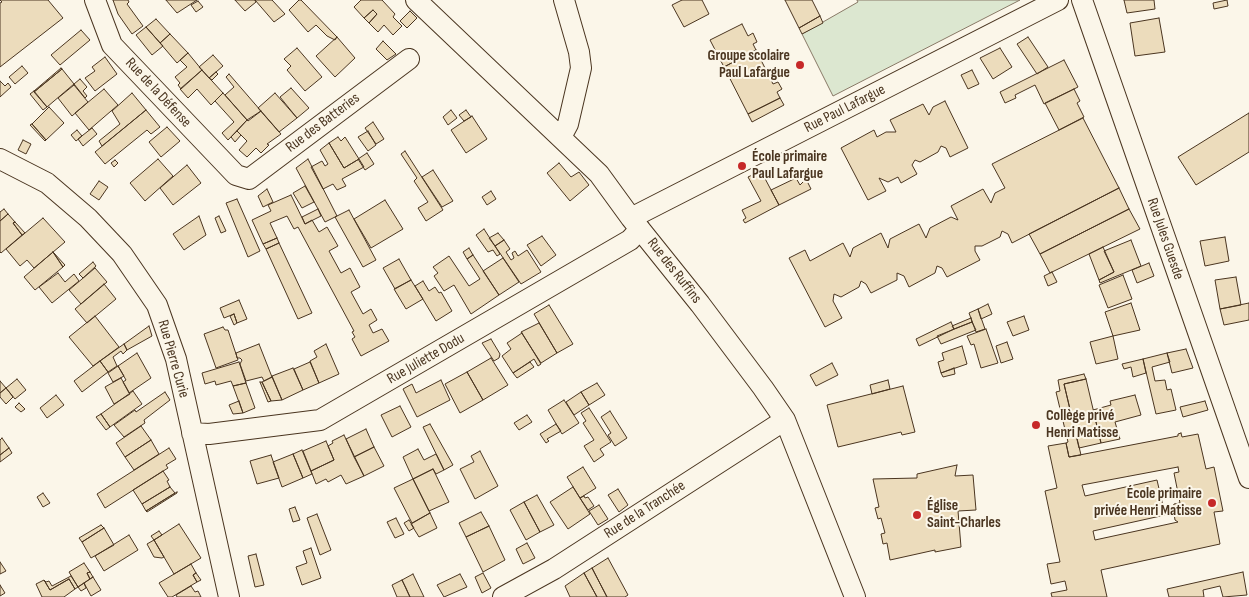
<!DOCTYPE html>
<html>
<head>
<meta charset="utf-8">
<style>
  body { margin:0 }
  canvas { display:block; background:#fbf6e9 }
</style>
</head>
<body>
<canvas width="1249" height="597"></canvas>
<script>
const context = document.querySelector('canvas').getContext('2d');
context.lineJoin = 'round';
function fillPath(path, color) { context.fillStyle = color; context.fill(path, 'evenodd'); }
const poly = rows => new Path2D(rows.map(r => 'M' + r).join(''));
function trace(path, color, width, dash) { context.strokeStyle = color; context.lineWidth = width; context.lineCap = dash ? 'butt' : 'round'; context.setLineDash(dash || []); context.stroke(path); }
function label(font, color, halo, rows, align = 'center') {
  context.font = font + ' "Sofia Sans Condensed",sans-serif'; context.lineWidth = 4; context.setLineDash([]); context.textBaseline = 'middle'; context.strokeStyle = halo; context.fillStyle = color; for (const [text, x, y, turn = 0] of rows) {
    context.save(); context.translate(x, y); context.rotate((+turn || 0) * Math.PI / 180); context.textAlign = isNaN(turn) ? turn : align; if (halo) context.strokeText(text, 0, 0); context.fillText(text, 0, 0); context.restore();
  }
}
const green = poly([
  [857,0,1020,0,833,96,802,34,858,2,857,0]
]);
fillPath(green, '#dce7d0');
trace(green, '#887966', 1);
const building = poly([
  [0,0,48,0,63,18,0,67,0,3,2,2,0,0],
  [113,0,128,0,129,2,127,4,143,26,132,34,118,14,113,0],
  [166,0,197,0,177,13,166,0],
  [235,0,255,0,256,2,245,11,235,0],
  [255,0,272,0,285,14,274,22,255,0],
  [299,0,301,0,337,37,335,40,327,36,316,25,308,32,289,10,299,0],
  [361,0,382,0,395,14,393,17,402,26,393,35,384,25,378,32,369,23,377,14,373,10,364,18,354,7,361,0],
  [682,0,702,0,709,14,684,27,672,5,682,0],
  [785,0,812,0,820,16,799,28,785,0],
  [1124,0,1154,0,1155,9,1127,13,1124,0],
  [1227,0,1228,6,1214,9,1213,3,1227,0],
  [198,1,203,7,196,12,191,5,198,1],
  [373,10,377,14,369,23,364,18,373,10],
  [410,11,417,18,407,28,400,21,410,11],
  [820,16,823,23,802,34,799,28,820,16],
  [1159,18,1165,52,1135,56,1130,23,1159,18],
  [156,19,170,34,160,43,146,27,156,19],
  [742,24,748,36,753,33,757,42,753,44,756,50,724,67,710,40,742,24],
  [146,27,163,46,152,55,136,35,146,27],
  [81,30,90,40,60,65,51,55,81,30],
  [170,34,188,53,177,63,160,43,170,34],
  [337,37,355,58,335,77,316,56,337,37],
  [1028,37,1048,67,1037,74,1017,44,1028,37],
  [383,41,396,54,387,60,376,49,383,41],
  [297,48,322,77,305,91,287,70,291,66,284,59,297,48],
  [1000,48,1012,67,993,79,980,58,1000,48],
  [756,50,773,84,778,82,782,89,777,92,780,98,748,114,724,67,756,50],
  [188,53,202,70,181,89,178,85,180,83,175,77,187,67,180,60,188,53],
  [213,55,223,66,209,78,199,67,213,55],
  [105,57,117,74,95,91,85,78,95,71,92,67,105,57],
  [1064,60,1078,87,1044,104,1035,85,1015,95,1016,98,1005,103,1000,92,1064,60],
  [22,66,28,73,15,84,9,77,22,66],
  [61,68,62,69,34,92,34,91,61,68],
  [62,69,74,84,47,107,34,92,62,69],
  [202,70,223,93,211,105,197,89,188,98,180,89,202,70],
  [972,70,979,84,968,89,961,75,972,70],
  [216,72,218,74,212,80,209,78,216,72],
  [229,74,261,111,248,121,225,95,234,87,226,77,229,74],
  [80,79,87,87,83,91,87,96,85,98,74,84,80,79],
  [0,81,5,86,8,83,11,87,0,97,0,81],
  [74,85,88,102,72,116,58,98,74,85],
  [291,88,309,108,297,118,280,97,291,88],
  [104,89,118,105,89,130,75,113,104,89],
  [1074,89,1080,101,1077,103,1084,117,1059,130,1045,103,1074,89],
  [34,91,47,107,43,110,30,94,34,91],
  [132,93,146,110,102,146,99,141,120,124,112,111,132,93],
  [223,93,247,120,228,140,222,133,234,122,215,101,223,93],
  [275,93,297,118,279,132,258,108,275,93],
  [780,98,784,105,752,122,748,114,780,98],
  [945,101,968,148,950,157,946,148,941,146,938,152,920,162,915,160,912,165,917,174,901,183,898,177,888,182,879,178,886,191,868,200,841,148,874,130,877,137,886,132,896,132,890,120,923,104,929,115,933,107,945,101],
  [49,107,64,123,46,140,32,124,49,107],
  [146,110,160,127,151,134,147,130,105,164,95,152,146,110],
  [451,110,457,118,448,125,443,117,451,110],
  [466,110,471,117,464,121,459,115,466,110],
  [261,111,281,134,267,144,269,145,261,153,256,148,247,157,239,150,247,141,237,131,247,120,261,111],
  [1249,113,1249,152,1196,185,1178,157,1249,113],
  [472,116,487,139,466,153,451,130,472,116],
  [1083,118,1119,188,1012,243,1008,234,1002,231,1000,237,982,246,975,246,975,251,980,260,947,277,942,268,937,266,935,273,909,287,904,276,897,273,897,280,871,293,866,284,861,281,859,287,841,297,834,294,833,301,842,318,825,327,789,258,805,250,810,261,843,243,850,257,853,248,881,233,888,248,890,239,919,224,926,238,930,228,951,217,958,220,951,206,983,189,991,203,995,193,1005,188,992,164,1083,118],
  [373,122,384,139,376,144,365,128,373,122],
  [32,124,46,140,45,141,30,125,32,124],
  [167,127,180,141,161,157,149,142,167,127],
  [92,128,97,134,83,146,78,139,92,128],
  [77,130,82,136,76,141,71,135,77,130],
  [237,131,241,135,235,142,231,137,237,131],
  [368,131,376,145,368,151,358,137,368,131],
  [338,137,341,141,345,137,359,159,344,168,329,143,338,137],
  [23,140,31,144,26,154,18,150,23,140],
  [329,143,344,168,359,159,364,167,342,179,346,186,337,190,333,184,323,189,311,167,322,161,325,166,328,164,320,150,329,143],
  [405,151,443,210,426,221,418,208,428,202,414,181,417,178,401,154,405,151],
  [367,153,374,164,365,170,358,159,367,153],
  [158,159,173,176,145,201,130,183,158,159],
  [308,159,337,216,325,222,296,168,308,159],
  [115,160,118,163,114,167,111,163,115,160],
  [559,163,571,177,579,172,589,185,570,201,547,173,559,163],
  [187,165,201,183,173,205,160,188,187,165],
  [433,170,453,201,442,207,422,177,433,170],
  [761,171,779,205,745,223,743,220,746,218,742,210,761,201,748,177,761,171],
  [796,178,800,185,806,179,811,189,779,205,771,190,796,178],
  [99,181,108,187,99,200,90,194,99,181],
  [305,186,314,202,302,208,293,193,305,186],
  [1119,188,1129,209,1040,254,1029,234,1119,188],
  [267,189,273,202,263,207,258,196,267,189],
  [491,191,496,199,487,205,482,197,491,191],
  [291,195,305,224,312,220,319,232,327,227,338,246,329,251,341,273,350,268,360,287,351,292,363,314,371,309,377,320,369,325,373,333,382,329,389,341,361,356,352,339,355,337,352,332,354,331,298,227,294,229,287,216,270,223,277,238,263,244,252,220,271,211,268,205,291,195],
  [237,199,260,251,248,257,226,203,237,199],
  [385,200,403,229,371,248,354,219,385,200],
  [4,209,8,214,0,221,0,212,4,209],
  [318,209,321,216,305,224,302,217,318,209],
  [1129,209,1140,229,1050,273,1040,254,1129,209],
  [349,210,376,260,363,267,335,217,349,210],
  [8,214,15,222,13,223,22,235,1,253,0,252,0,221,8,214],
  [199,216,206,235,184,250,173,234,199,216],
  [219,216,226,231,221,233,215,218,219,216],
  [43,218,65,242,34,268,27,260,20,266,6,249,43,218],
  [15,222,25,233,22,235,13,223,15,222],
  [484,229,500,254,497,256,493,250,488,252,476,235,484,229],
  [498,233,504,240,495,246,489,238,498,233],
  [542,236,556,255,541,266,527,245,542,236],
  [1225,237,1229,261,1205,266,1200,241,1225,237],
  [277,238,279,243,266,249,263,244,277,238],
  [504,240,510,249,506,252,511,260,514,258,512,253,515,251,518,256,527,250,541,272,521,284,495,246,504,240],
  [1131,240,1141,266,1100,283,1099,280,1114,272,1104,251,1131,240],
  [279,243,312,313,298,319,266,249,279,243],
  [1103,247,1114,272,1099,280,1089,254,1103,247],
  [469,248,473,255,467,259,463,252,469,248],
  [53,252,65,265,63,267,53,252],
  [53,252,63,267,35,290,24,277,53,252],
  [473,255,499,295,471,314,454,285,444,291,434,276,438,273,433,267,449,256,469,286,480,279,467,259,473,255],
  [503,258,519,282,499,295,483,271,503,258],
  [399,259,411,280,395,289,383,268,399,259],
  [93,262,96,266,83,278,79,274,93,262],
  [1149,263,1154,276,1137,283,1132,270,1149,263],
  [95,268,107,282,81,304,69,290,95,268],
  [1052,272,1057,282,1048,286,1044,276,1052,272],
  [58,273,65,282,74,274,79,281,52,303,39,287,58,273],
  [1123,275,1132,299,1108,308,1099,285,1123,275],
  [1236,277,1241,305,1220,309,1215,280,1236,277],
  [411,280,423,299,406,309,394,289,411,280],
  [423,281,429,291,435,287,439,293,441,292,452,311,436,321,415,286,423,281],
  [104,284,116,299,87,323,75,309,104,284],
  [239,300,247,319,237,323,234,314,224,318,220,308,239,300],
  [1131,303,1140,330,1113,336,1105,312,1131,303],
  [1249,303,1249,320,1224,325,1220,309,1249,303],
  [988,304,992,314,981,319,978,309,988,304],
  [549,305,573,344,557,353,534,314,549,305],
  [978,309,985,329,976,332,969,313,978,309],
  [234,314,237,323,234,325,230,316,234,314],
  [95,316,119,347,93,366,69,337,95,316],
  [1024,316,1029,330,1013,336,1007,322,1024,316],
  [971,318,972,322,954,329,952,326,971,318],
  [951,322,954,329,919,346,916,339,951,322],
  [972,322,976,330,941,344,937,336,972,322],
  [539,323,557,353,541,363,521,332,539,323],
  [149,326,152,336,127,350,124,344,149,326],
  [223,327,225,330,228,330,238,360,216,368,204,334,223,327],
  [986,329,998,363,981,368,974,344,971,345,967,336,986,329],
  [522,333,541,364,538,366,534,359,513,373,502,356,511,349,507,343,522,333],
  [1113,336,1118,359,1096,364,1090,342,1113,336],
  [491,339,500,354,499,358,494,361,482,343,491,339],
  [1007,342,1013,359,1001,363,996,346,1007,342],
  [124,344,127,350,123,354,121,351,113,357,117,366,108,372,100,361,124,344],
  [259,344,272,377,264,381,262,377,246,381,240,364,242,360,240,358,237,358,236,353,259,344],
  [326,344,339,374,319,383,310,361,317,357,314,351,326,344],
  [962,346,967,364,941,373,938,362,944,360,942,353,962,346],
  [1186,349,1193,368,1172,373,1167,353,1186,349],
  [137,353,151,378,129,393,123,382,126,380,118,366,137,353],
  [1167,353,1170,362,1152,367,1155,381,1165,380,1167,390,1171,389,1176,410,1156,414,1143,359,1167,353],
  [491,358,508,385,483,400,467,372,491,358],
  [1143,359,1146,373,1133,377,1131,367,1124,369,1122,364,1143,359],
  [100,361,108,372,82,392,74,381,100,361],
  [239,362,246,383,233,386,231,381,216,385,215,381,205,384,202,373,239,362],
  [310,362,319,383,303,390,294,369,310,362],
  [530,362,534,367,517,378,513,373,530,362],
  [832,363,838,375,816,386,810,375,832,363],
  [118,366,124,376,113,382,108,373,118,366],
  [293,368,303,390,282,400,272,376,293,368],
  [954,368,955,374,943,377,941,373,954,368],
  [467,372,483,400,460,413,445,384,467,372],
  [1084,374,1086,379,1064,384,1081,455,1069,457,1066,443,1068,442,1056,392,1060,391,1058,380,1084,374],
  [272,377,282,400,271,401,262,382,272,377],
  [121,378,130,394,114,404,105,387,121,378],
  [17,379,26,390,15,399,6,388,17,379],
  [1086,379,1101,443,1079,448,1064,384,1086,379],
  [441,380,450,400,417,417,403,389,412,384,416,393,441,380],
  [888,380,890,389,872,394,870,385,888,380],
  [0,381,6,388,0,393,0,381],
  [260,382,262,382,271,401,268,402,260,382],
  [246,383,255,408,243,413,233,386,246,383],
  [597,383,605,395,589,405,581,392,597,383],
  [903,386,915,432,902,435,901,432,838,447,827,405,903,386],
  [6,388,13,397,6,404,0,397,0,393,6,388],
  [133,391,142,404,110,427,101,414,133,391],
  [165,392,170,400,144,420,145,423,124,437,114,425,135,410,136,412,165,392],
  [581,392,589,405,574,415,566,402,581,392],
  [56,395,64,405,47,418,40,408,56,395],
  [1135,395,1141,415,1115,422,1120,439,1101,443,1093,410,1111,405,1110,401,1135,395],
  [564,400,579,423,562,434,548,410,564,400],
  [239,401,243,413,233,414,229,405,239,401],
  [1205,401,1208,410,1183,417,1180,407,1205,401],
  [19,403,25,409,21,412,15,407,19,403],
  [400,406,411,427,392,437,381,415,400,406],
  [589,408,611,442,600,449,604,455,594,462,584,446,594,440,583,423,586,421,581,413,589,408],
  [610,411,627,438,615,446,608,435,611,433,601,417,610,411],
  [101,414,110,427,106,430,96,417,101,414],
  [527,415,532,422,519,430,514,423,527,415],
  [430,424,453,465,444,470,423,427,430,424],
  [556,424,561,431,547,439,549,441,546,443,540,434,556,424],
  [141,426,151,440,125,457,116,443,141,426],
  [366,429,374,447,354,457,346,439,366,429],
  [1181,433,1182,437,1198,434,1206,469,1214,467,1223,511,1214,512,1220,544,1101,570,1107,597,1052,597,1051,593,1067,590,1065,581,1051,584,1047,564,1060,562,1045,491,1057,488,1048,446,1066,443,1069,457,1178,436,1178,434,1181,433],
  [1178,467,1179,472,1174,473,1180,503,1174,504,1173,507,1175,520,1178,522,1095,540,1093,531,1165,515,1157,480,1085,496,1082,485,1178,467],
  [344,435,364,476,346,484,341,475,328,482,326,479,316,484,311,471,334,460,328,446,333,443,332,441,344,435],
  [2,438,9,448,0,455,0,440,2,438],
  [151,440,159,454,134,470,125,457,151,440],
  [326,441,334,460,311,471,303,451,326,441],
  [374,447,384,466,364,476,354,457,374,447],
  [9,448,12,453,0,462,0,455,9,448],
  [169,448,176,459,166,465,168,468,105,508,97,494,169,448],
  [418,449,424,460,436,454,444,470,436,474,433,469,413,479,403,457,418,449],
  [302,450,312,474,303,478,293,454,302,450],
  [480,451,498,486,475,499,460,469,474,462,471,456,480,451],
  [293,454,303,478,282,487,273,462,293,454],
  [271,455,279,478,257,484,250,461,271,455],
  [957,465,955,476,973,475,976,510,958,511,961,547,935,552,935,550,890,560,887,543,883,544,881,534,885,533,881,518,878,519,875,508,879,507,873,479,917,478,917,474,957,465],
  [583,467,596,488,580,498,567,477,583,467],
  [433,469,449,502,429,511,413,479,433,469],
  [163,471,169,480,167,481,170,487,142,504,133,490,163,471],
  [413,479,430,513,412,523,394,488,413,479],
  [170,487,175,493,146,511,142,504,170,487],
  [573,487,590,514,568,529,550,502,573,487],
  [618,489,628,505,619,512,608,495,618,489],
  [177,492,177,493,147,512,146,511,177,492],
  [43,493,50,503,43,507,37,497,43,493],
  [537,495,554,525,540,532,524,502,537,495],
  [584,496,585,498,588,497,594,506,588,510,580,498,584,496],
  [524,502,540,532,526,540,510,510,524,502],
  [599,505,608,519,598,525,589,511,599,505],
  [295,507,300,520,293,522,289,509,295,507],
  [481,512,489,526,466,537,459,523,481,512],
  [430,513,437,528,419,537,411,524,430,513],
  [317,514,331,550,320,555,307,518,317,514],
  [396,518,404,534,395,538,387,522,396,518],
  [409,520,414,528,409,531,404,523,409,520],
  [179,524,201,558,174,574,154,540,179,524],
  [101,525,104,528,82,542,79,538,101,525],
  [489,526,505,560,483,572,466,537,489,526],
  [104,528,114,545,91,558,82,542,104,528],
  [159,531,162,535,154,540,151,536,159,531],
  [129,535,138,550,104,571,95,556,129,535],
  [154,540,164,557,162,558,154,557,147,544,154,540],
  [527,543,535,558,523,564,516,549,527,543],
  [311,548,321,578,302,585,296,567,307,563,303,551,311,548],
  [256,554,264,585,255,587,248,556,256,554],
  [608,558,628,595,625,597,607,597,592,568,608,558],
  [0,562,6,571,0,574,0,562],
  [84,563,90,572,87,573,90,579,78,587,69,572,84,563],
  [191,564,196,573,193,575,197,582,172,597,168,597,159,583,191,564],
  [592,568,607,597,597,597,584,573,592,568],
  [90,572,93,577,90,579,87,573,90,572],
  [1243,572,1247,595,1223,597,1220,586,1203,590,1204,597,1169,597,1167,589,1243,572],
  [196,573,201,580,197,582,193,575,196,573],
  [483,573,491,588,482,593,475,577,483,573],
  [584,573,597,597,570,597,565,586,584,573],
  [413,574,424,597,410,597,408,593,402,580,413,574],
  [460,574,467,587,444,597,437,585,460,574],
  [71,576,78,587,75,589,69,579,50,590,44,580,46,582,49,581,52,586,71,576],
  [93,577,101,590,91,596,84,583,93,577],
  [69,579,75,589,64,597,42,597,36,584,44,580,50,590,69,579],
  [402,580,406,588,410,597,397,597,392,585,402,580],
  [84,583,86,588,81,591,78,587,84,583],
  [0,585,5,593,0,596,0,585],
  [191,586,195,592,198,591,201,597,177,597,176,595,191,586]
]);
fillPath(building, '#ecdcbc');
trace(building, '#4a3520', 1);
const street = poly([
  [95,0,112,45,236,175,249,179,409,59],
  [416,0,599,174,631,218,700,304,763,388,785,420,855,597],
  [1082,0,1249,478],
  [561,137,568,124,581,68,579,52,564,0],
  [0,159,47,183,88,218,122,254,157,305,176,359,229,597],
  [631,218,1058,0],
  [192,433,209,434,320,420,630,240,640,229],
  [503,597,554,569,785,420]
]);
trace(street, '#4a3520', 22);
trace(street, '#fbf6e9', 20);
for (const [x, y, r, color] of [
  [800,65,5,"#c62828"],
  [742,166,5,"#c62828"],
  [1036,425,5,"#c62828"],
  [1212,503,5,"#c62828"],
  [917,515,5,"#c62828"]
]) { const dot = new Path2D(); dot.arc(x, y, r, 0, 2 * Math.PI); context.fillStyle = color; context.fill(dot); trace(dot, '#fbf6e9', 2); }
label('bold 15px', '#4a3520', '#fbf6e9', [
  ["Groupe scolaire",790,56,"right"],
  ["Paul Lafargue",790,73,"right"],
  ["École primaire",752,157],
  ["Paul Lafargue",752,174],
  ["Collège privé",1046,416],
  ["Henri Matisse",1046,433],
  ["École primaire",1202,494,"right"],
  ["privée Henri Matisse",1202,511,"right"],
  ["Église",927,506],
  ["Saint-Charles",927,523]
], 'left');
label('15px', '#4a3520', '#fbf6e9', [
  ["Rue de la Défense",158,93,47],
  ["Rue Paul Lafargue",845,109,-27],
  ["Rue des Batteries",323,123,-37],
  ["Rue Jules Guesde",1165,239,71],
  ["Rue des Ruffins",674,271,52],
  ["Rue Pierre Curie",173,359,74],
  ["Rue Juliette Dodu",426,359,-30],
  ["Rue de la Tranchée",645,510,-33]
]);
</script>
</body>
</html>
